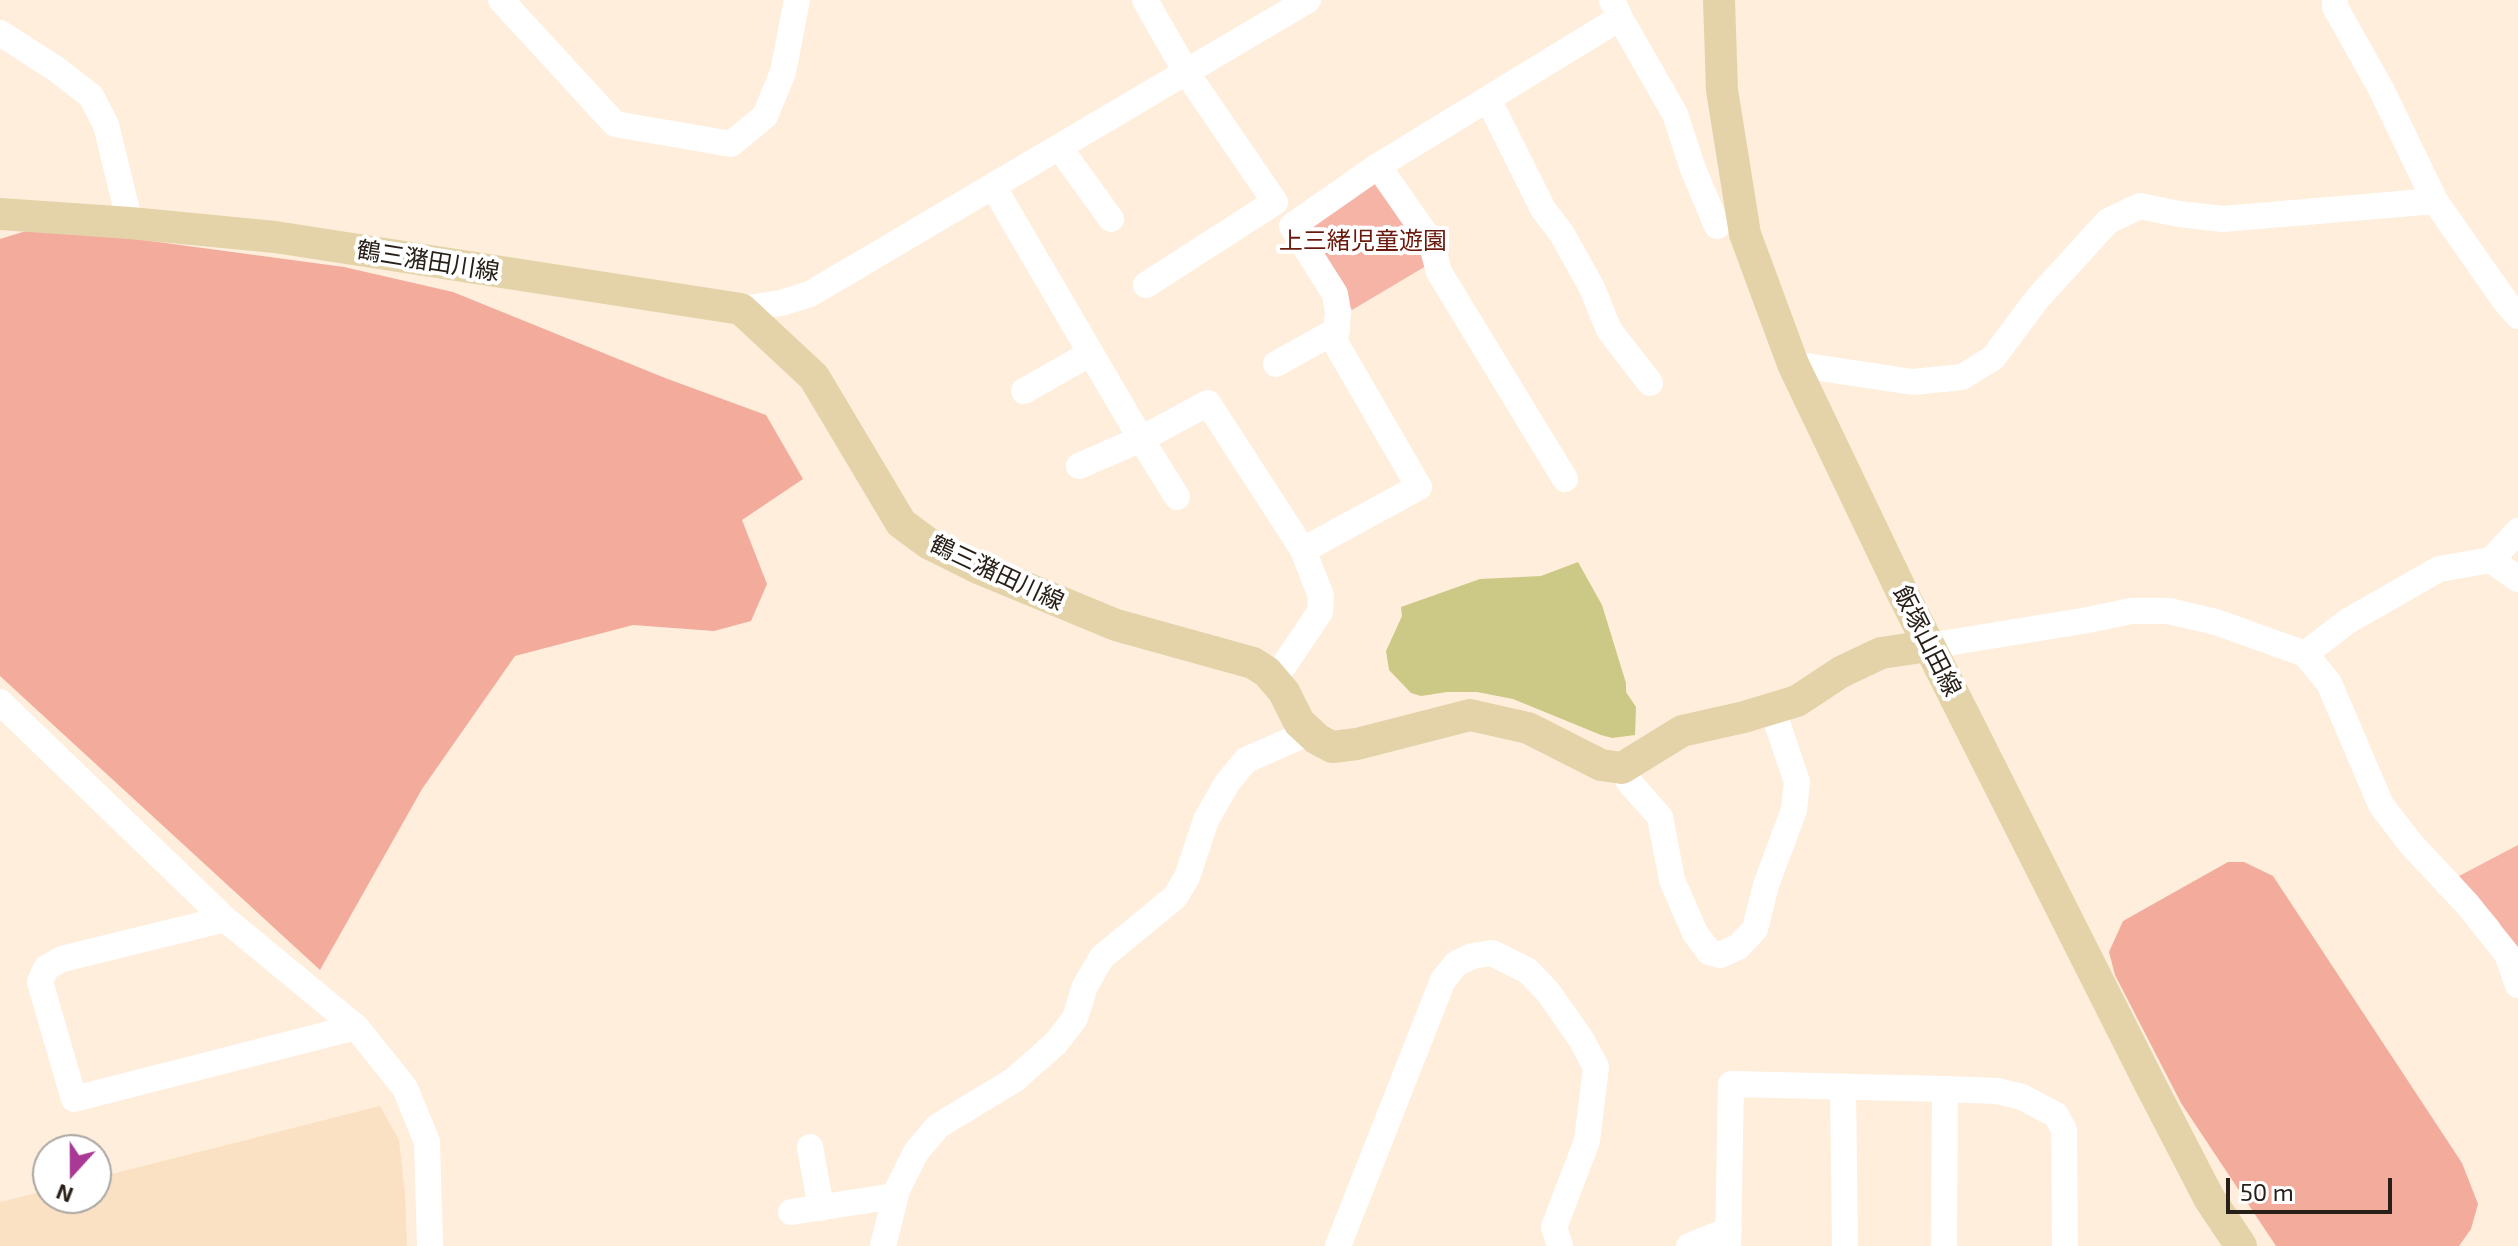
<!DOCTYPE html>
<html>
<head>
<meta charset="utf-8">
<style>
  body { margin:0 }
  #map { position:relative; width:2518px; height:1246px; overflow:hidden; background:#ffeedc; font-family:"Exo 2",sans-serif }
  canvas { display:block }
  .north { position:absolute; left:32px; top:1134px; width:80px; height:80px; box-sizing:border-box; background:#fff; border:2px solid #a9a6a3; border-radius:50%; rotate:201deg; font-size:22px; font-weight:700; line-height:32px; text-align:center; color:#282018 }
  .north::after { content:''; display:block; margin:auto; width:28px; height:36px; background:#aa3995; clip-path:polygon(50% 0,100% 100%,50% 72%,0 100%) }
  .scale { position:absolute; left:2226px; top:1178px; width:166px; height:36px; box-sizing:border-box; border:4px solid #282018; border-top:0; padding-left:10px; font-size:24px; line-height:28px; white-space:nowrap; color:#282018; -webkit-text-stroke:6px #fff; paint-order:stroke }
</style>
</head>
<body>
<div id="map">
<canvas width="2518" height="1246"></canvas>
<div class="north">N</div>
<div class="scale">50 m</div>
</div>
<script>
const context = document.querySelector('canvas').getContext('2d');
context.lineJoin = 'round';
function fillPath(path, color) { context.fillStyle = color; context.fill(path, 'evenodd'); }
const poly = rows => new Path2D(rows.map(r => 'M' + r).join(''));
function trace(path, color, width, dash) { context.strokeStyle = color; context.lineWidth = width; context.lineCap = dash ? 'butt' : 'round'; context.setLineDash(dash || []); context.stroke(path); }
function label(font, color, halo, rows, align = 'center') {
  context.font = font + ' "Exo 2","Noto Sans JP",sans-serif'; context.lineWidth = 8; context.setLineDash([]); context.textBaseline = 'middle'; context.strokeStyle = halo; context.fillStyle = color; for (const [text, x, y, turn = 0] of rows) {
    context.save(); context.translate(x, y); context.rotate((+turn || 0) * Math.PI / 180); context.textAlign = isNaN(turn) ? turn : align; if (halo) context.strokeText(text, 0, 0); context.fillText(text, 0, 0); context.restore();
  }
}
fillPath(poly([
  [380,1106,399,1140,405,1193,407,1246,0,1246,0,1202,48,1190,48,1198,96,1198,96,1178]
]), '#fbe1c4');
fillPath(poly([
  [1378,177,1431,263,1352,310,1300,227],
  [2518,845,2518,959,2498,921,2459,876]
]), '#f6b4a7');
fillPath(poly([
  [26,231,128,238,344,267,453,292,665,378,766,415,803,479,742,520,767,584,751,621,714,631,633,625,515,656,422,789,320,970,0,676,0,239],
  [2228,862,2244,862,2273,876,2462,1163,2478,1204,2471,1229,2459,1246,2276,1246,2181,1103,2115,975,2109,952,2123,921]
]), '#f3ab9c');
fillPath(poly([
  [1578,562,1602,605,1626,683,1626,692,1636,707,1635,735,1612,738,1601,735,1513,699,1477,692,1447,692,1421,696,1411,693,1389,670,1386,651,1402,616,1401,607,1480,579,1541,576]
]), '#ccc986');
trace(poly([
  [501,0,615,124,731,144,765,116,783,72,797,0],
  [1145,0,1186,72,1275,202,1146,285],
  [2335,0,2335,7,2381,89,2435,201,2505,301,2518,316],
  [1620,18,1675,114,1693,169,1717,226],
  [0,33,56,69,91,96,106,125,130,223],
  [1488,99,1543,209,1562,234,1592,288,1609,330,1650,383],
  [1059,147,1111,219],
  [1378,166,1431,242,1439,272,1565,479],
  [993,186,1141,439,1208,403,1303,550],
  [741,309,781,303,810,294,1308,0],
  [1276,364,1337,330],
  [1793,364,1913,382,1962,377,1993,358,2037,299,2108,221,2140,206,2179,214,2223,219,2435,201],
  [1024,391,1091,353],
  [1079,466,1141,439,1177,497],
  [2491,560,2518,579],
  [1929,646,2088,620,2131,611,2169,611,2216,622,2305,654,2329,683,2381,805,2411,844,2468,905,2507,954,2518,985],
  [2305,654,2348,621,2439,569,2491,560,2518,531],
  [1274,680,1320,612,1321,596,1303,550,1419,487,1335,342,1338,312,1335,294,1292,226,1378,166,1620,18,1612,0],
  [0,702,225,919,356,1027,405,1088,427,1142,430,1246],
  [1622,768,1629,782,1660,817,1672,880,1695,933,1709,952,1720,955,1738,947,1755,929,1766,885,1794,810,1797,782,1772,708],
  [225,919,62,959,46,968,40,982,74,1099,356,1027],
  [1843,1087,1845,1246],
  [810,1147,821,1208],
  [791,1212,895,1196],
  [883,1246,897,1190,916,1152,938,1126,1014,1080,1056,1043,1075,1018,1085,986,1102,957,1175,897,1187,877,1206,820,1227,783,1246,760,1310,732],
  [1338,1246,1443,980,1456,964,1472,956,1492,953,1528,971,1548,992,1581,1039,1596,1067,1587,1141,1554,1227,1560,1246],
  [1689,1246,1729,1230],
  [1728,1246,1731,1084,1945,1089,1997,1091,2022,1097,2056,1115,2064,1130,2065,1246],
  [1944,1246,1945,1089]
]), '#fff', 26);
trace(poly([
  [1719,0,1722,90,1745,234,1793,364,1902,592,2151,1086,2209,1198,2241,1246],
  [0,214,130,223,275,237,741,309,814,377,901,523,928,543,978,568,1116,625,1253,663,1267,672,1284,692,1299,722,1317,739,1332,747,1357,744,1470,715,1528,728,1601,765,1622,768,1682,731,1744,717,1797,701,1841,672,1881,653,1929,646]
]), '#e4d3a9', 32);
label('24px', '#6b190c', '#fff', [
  ["上三緒児童遊園",1363,241]
]);
label('24px', '#282018', '#fff', [
  ["鶴三潴田川線",428,261,9],
  ["鶴三潴田川線",997,573,25],
  ["飯塚山田線",1927,641,63]
]);
</script>
</body>
</html>
